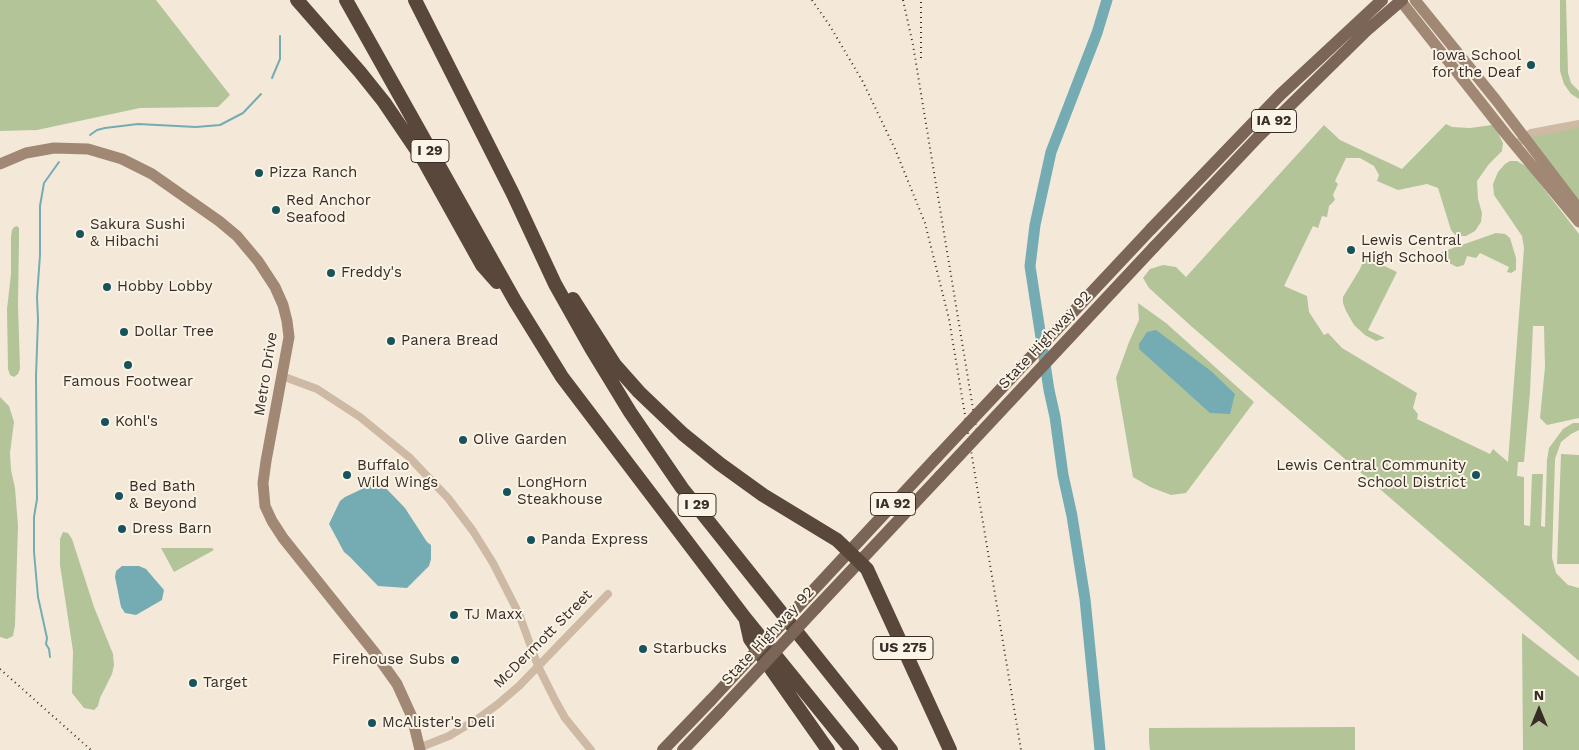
<!DOCTYPE html>
<html>
<head>
<meta charset="utf-8">
<style>
  body { margin:0 }
  #map { position:relative; width:1579px; height:750px; overflow:hidden; background:#f4e9d9; font-family:"Work Sans",sans-serif }
  canvas { display:block }
  .north { position:absolute; left:1514px; top:685px; width:50px; height:50px; -webkit-text-stroke:4px #fbf3e6; paint-order:stroke; rotate:0deg; font-size:14px; font-weight:700; line-height:20px; text-align:center; color:#372d26 }
  .north::after { content:''; display:block; margin:auto; width:18px; height:22px; background:#372d26; clip-path:polygon(50% 0,100% 100%,50% 72%,0 100%) }
</style>
</head>
<body>
<div id="map">
<canvas width="1579" height="750"></canvas>
<div class="north">N</div>
</div>
<script>
const context = document.querySelector('canvas').getContext('2d');
context.lineJoin = 'round';
function fillPath(path, color) { context.fillStyle = color; context.fill(path, 'evenodd'); }
const poly = rows => new Path2D(rows.map(r => 'M' + r).join(''));
function trace(path, color, width, dash) { context.strokeStyle = color; context.lineWidth = width; context.lineCap = dash ? 'butt' : 'round'; context.setLineDash(dash || []); context.stroke(path); }
function label(font, color, halo, rows, align = 'center') {
  context.font = font + ' "Work Sans",sans-serif'; context.lineWidth = 4; context.setLineDash([]); context.textBaseline = 'middle'; context.strokeStyle = halo; context.fillStyle = color; for (const [text, x, y, turn = 0] of rows) {
    context.save(); context.translate(x, y); context.rotate((+turn || 0) * Math.PI / 180); context.textAlign = isNaN(turn) ? turn : align; if (halo) context.strokeText(text, 0, 0); context.fillText(text, 0, 0); context.restore();
  }
}
fillPath(poly([
  [0,0,156,0,230,95,218,107,140,108,37,130,0,131],
  [1560,0,1566,0,1568,73,1571,83,1579,91,1579,99,1571,94,1564,84,1560,71],
  [1446,124,1452,127,1470,128,1492,125,1498,133,1503,143,1502,151,1489,164,1477,181,1478,199,1482,213,1481,222,1475,231,1466,236,1456,236,1451,230,1438,188,1427,184,1398,190,1377,181,1379,175,1374,166,1360,158,1346,158,1335,181,1338,184,1333,195,1335,200,1329,206,1327,217,1322,216,1318,228,1313,226,1284,286,1307,296,1309,312,1324,335,1328,333,1342,348,1417,393,1413,408,1418,414,1417,419,1490,454,1493,449,1508,462,1524,248,1522,236,1494,195,1493,184,1498,172,1505,164,1510,161,1517,161,1527,167,1579,234,1579,418,1547,425,1540,418,1545,367,1544,326,1533,326,1530,392,1524,462,1518,462,1517,476,1524,477,1524,525,1530,526,1532,474,1543,474,1541,526,1545,527,1547,460,1549,448,1563,429,1573,423,1579,423,1579,430,1571,434,1561,442,1555,459,1552,558,1556,573,1568,585,1579,588,1579,661,1191,326,1149,288,1143,278,1150,269,1163,265,1176,267,1186,277,1324,125,1340,140,1402,169],
  [1579,124,1579,209,1531,148,1531,133],
  [17,226,19,228,19,240,18,305,20,369,18,374,14,377,10,375,8,369,7,309,11,274,11,237,12,230,14,227],
  [1496,233,1505,234,1510,238,1516,258,1516,270,1511,273,1507,272,1509,267,1480,253,1476,258,1467,256,1464,265,1457,267,1433,255],
  [1365,257,1397,272,1368,330,1385,338,1376,341,1365,335,1354,325,1346,311,1343,303,1343,297,1360,269],
  [1138,303,1166,323,1254,402,1186,493,1171,495,1150,487,1133,477,1116,378,1129,342,1139,320],
  [0,397,9,406,14,422,10,453,11,470,15,488,18,526,15,625,13,636,7,639,0,637],
  [1561,454,1579,455,1579,564,1557,564],
  [63,532,68,533,72,539,94,607,113,654,114,665,112,674,100,698,98,706,94,710,84,708,72,693,73,651,60,565,60,539],
  [161,548,212,548,214,550,174,572],
  [1522,633,1579,677,1579,750,1523,750],
  [1355,727,1355,750,1150,750,1149,741,1149,728]
]), '#b2c498');
fillPath(poly([
  [1156,330,1211,371,1235,394,1230,414,1210,413,1139,349,1139,344,1147,332],
  [379,481,405,508,427,542,431,545,431,559,429,566,407,588,378,586,350,557,344,552,329,524,340,501,345,497],
  [122,566,139,566,146,569,164,590,162,600,136,615,125,613,121,607,115,577,116,571]
]), '#75acb3');
trace(poly([
  [272,78,280,59,280,36],
  [90,135,97,130,105,128,138,124,196,127,220,125,243,113,261,94],
  [50,657,49,649,46,644,47,638,38,597,34,552,34,517,37,499,36,376,38,320,37,297,40,255,40,206,44,183,59,162]
]), '#75acb3', 2);
trace(poly([
  [1100,750,1085,599,1072,516,1063,475,1055,417,1049,390,1030,266,1035,225,1051,152,1097,33,1107,0]
]), '#75acb3', 11);
trace(poly([
  [1515,145,1531,133,1579,124],
  [282,376,317,389,360,417,409,457,448,498,473,531,493,563,519,614,538,666,555,700,565,718,591,750],
  [421,747,449,736,479,718,498,704,519,686,608,594]
]), '#cdb9a4', 8);
trace(poly([
  [1400,0,1505,133,1579,222],
  [1415,0,1496,100,1579,209],
  [0,164,26,153,54,148,88,149,122,159,152,174,219,221,237,236,258,261,275,287,283,305,287,321,289,337,266,461,263,483,265,506,272,521,283,538,375,653,397,684,412,717,420,750]
]), '#a08875', 11);
trace(poly([
  [1151,229,1280,95,1382,0],
  [1154,247,1259,136,1366,31,1402,0],
  [807,597,937,457],
  [816,608,940,476],
  [663,750,711,700],
  [683,750,720,711]
]), '#7b6556', 12);
trace(poly([
  [297,0,360,72,384,102,424,161,482,265,497,282],
  [346,0,515,301,562,377,745,618,852,750],
  [415,0,513,194,555,284,591,348,630,412,682,488,891,750],
  [573,299,615,365,639,392,683,434,720,464,763,495,837,540,867,569,950,750],
  [746,621,750,639,828,750]
]), '#59473c', 14);
trace(poly([
  [812,0,830,26,863,82,895,149,925,223,949,319,1021,750],
  [903,0,913,45,978,439],
  [921,58,921,0],
  [0,669,91,750]
]), '#372d26', 2, [1, 4]);
trace(poly([
  [937,457,1151,229],
  [940,476,1154,247],
  [711,700,807,597],
  [720,711,816,608]
]), '#7b6556', 12);
for (const [x, y, r, color] of [
  [1531,65,5,"#18535c"],
  [259,173,5,"#18535c"],
  [276,210,5,"#18535c"],
  [80,234,5,"#18535c"],
  [1351,250,5,"#18535c"],
  [331,273,5,"#18535c"],
  [107,287,5,"#18535c"],
  [124,332,5,"#18535c"],
  [391,341,5,"#18535c"],
  [128,365,5,"#18535c"],
  [105,422,5,"#18535c"],
  [463,440,5,"#18535c"],
  [347,475,5,"#18535c"],
  [1476,475,5,"#18535c"],
  [507,492,5,"#18535c"],
  [119,496,5,"#18535c"],
  [122,529,5,"#18535c"],
  [531,540,5,"#18535c"],
  [454,615,5,"#18535c"],
  [643,649,5,"#18535c"],
  [455,660,5,"#18535c"],
  [193,683,5,"#18535c"],
  [372,723,5,"#18535c"]
]) { const dot = new Path2D(); dot.arc(x, y, r, 0, 2 * Math.PI); context.fillStyle = color; context.fill(dot); trace(dot, '#fbf3e6', 2); }
for (const [x, y, w] of [
  [1274,121,45],
  [430,151,38],
  [893,504,45],
  [697,505,38],
  [903,648,60]
]) { const box = new Path2D(); box.roundRect(x - w / 2, y - 11.5, w, 23, 4); context.fillStyle = '#fbf3e6'; context.fill(box); trace(box, '#372d26', 1); }
label('bold 14px', '#372d26', null, [
  ["IA 92",1274,121],
  ["I 29",430,151],
  ["IA 92",893,504],
  ["I 29",697,505],
  ["US 275",903,648]
]);
label('15px', '#372d26', '#fbf3e6', [
  ["Iowa School",1521,56,"right"],
  ["for the Deaf",1521,73,"right"],
  ["Pizza Ranch",269,173],
  ["Red Anchor",286,201],
  ["Seafood",286,218],
  ["Sakura Sushi",90,225],
  ["& Hibachi",90,242],
  ["Lewis Central",1361,241],
  ["High School",1361,258],
  ["Freddy's",341,273],
  ["Hobby Lobby",117,287],
  ["Dollar Tree",134,332],
  ["Panera Bread",401,341],
  ["Famous Footwear",128,382,"center"],
  ["Kohl's",115,422],
  ["Olive Garden",473,440],
  ["Buffalo",357,466],
  ["Wild Wings",357,483],
  ["Lewis Central Community",1466,466,"right"],
  ["School District",1466,483,"right"],
  ["LongHorn",517,483],
  ["Steakhouse",517,500],
  ["Bed Bath",129,487],
  ["& Beyond",129,504],
  ["Dress Barn",132,529],
  ["Panda Express",541,540],
  ["TJ Maxx",464,615],
  ["Starbucks",653,649],
  ["Firehouse Subs",445,660,"right"],
  ["Target",203,683],
  ["McAlister's Deli",382,723]
], 'left');
label('15px', '#372d26', '#fbf3e6', [
  ["State Highway 92",1045,340,-47],
  ["Metro Drive",266,374,-81],
  ["State Highway 92",768,636,-47],
  ["McDermott Street",543,639,-45]
]);
</script>
</body>
</html>
